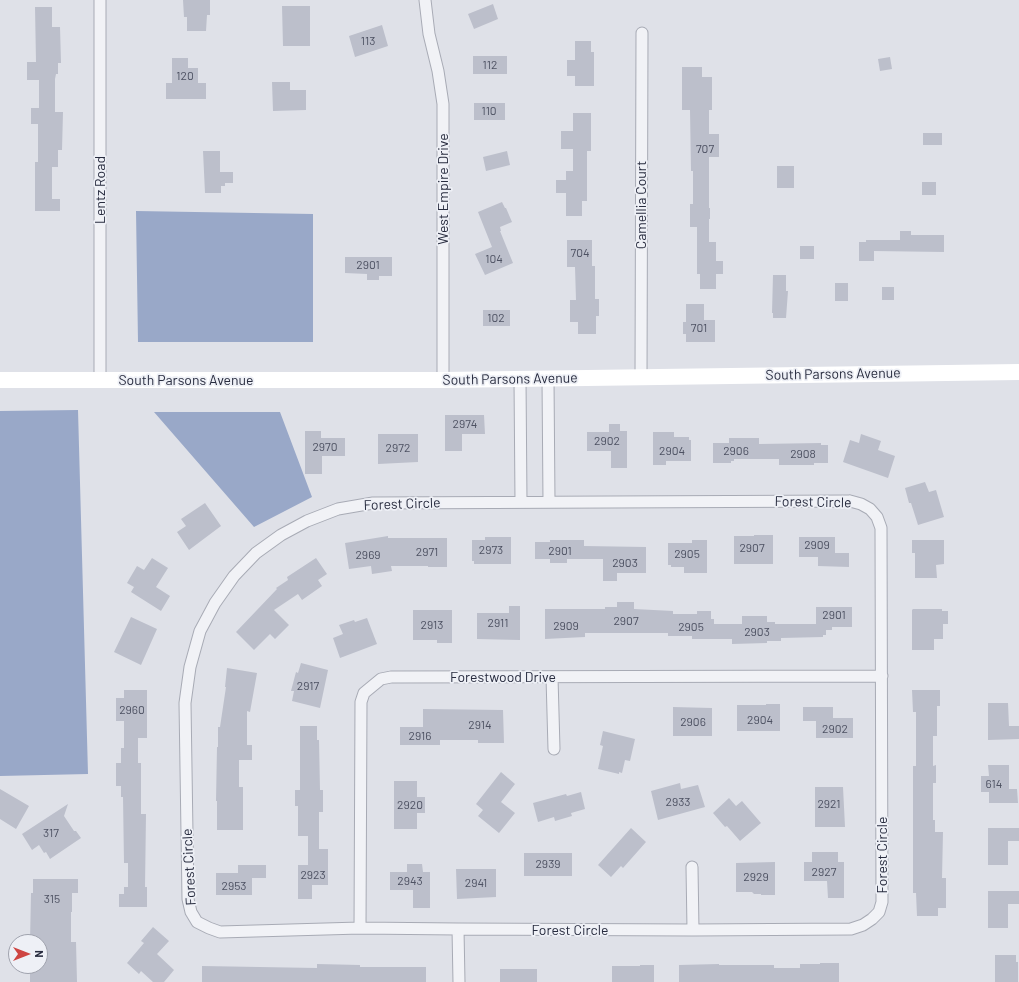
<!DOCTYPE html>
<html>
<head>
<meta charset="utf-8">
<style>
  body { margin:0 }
  #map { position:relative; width:1019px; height:982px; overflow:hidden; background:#dfe1e8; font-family:Barlow,sans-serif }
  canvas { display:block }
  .north { position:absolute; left:8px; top:934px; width:40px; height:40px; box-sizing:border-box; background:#eef0f6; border:1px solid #9fa2ad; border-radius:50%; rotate:90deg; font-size:11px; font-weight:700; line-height:16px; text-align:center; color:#282c3f }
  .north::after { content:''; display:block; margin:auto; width:14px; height:18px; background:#ce4542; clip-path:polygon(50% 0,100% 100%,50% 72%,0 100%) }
</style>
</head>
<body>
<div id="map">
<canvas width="1019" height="982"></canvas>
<div class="north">N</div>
</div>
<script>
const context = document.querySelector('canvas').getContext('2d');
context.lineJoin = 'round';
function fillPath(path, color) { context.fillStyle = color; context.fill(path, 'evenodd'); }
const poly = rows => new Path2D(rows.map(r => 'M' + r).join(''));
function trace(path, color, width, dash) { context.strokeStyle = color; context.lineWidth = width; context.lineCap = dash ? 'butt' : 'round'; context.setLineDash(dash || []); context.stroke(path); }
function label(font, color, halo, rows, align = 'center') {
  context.font = font + ' Barlow,sans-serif'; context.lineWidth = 3.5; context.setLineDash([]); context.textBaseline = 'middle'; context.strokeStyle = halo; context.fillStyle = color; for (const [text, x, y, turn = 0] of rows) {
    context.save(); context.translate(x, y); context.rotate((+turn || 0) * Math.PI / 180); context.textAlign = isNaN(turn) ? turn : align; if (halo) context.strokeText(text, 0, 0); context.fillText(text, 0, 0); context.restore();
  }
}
fillPath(poly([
  [136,211,313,214,313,342,138,342],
  [78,410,88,774,0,776,0,411],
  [154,412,280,412,312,497,254,527]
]), '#99a8c8');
fillPath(poly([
  [183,0,210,0,210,15,207,15,206,31,187,31,187,17,184,17],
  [493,4,498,19,474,29,468,14],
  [282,6,310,6,310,46,283,46],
  [35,7,52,7,52,27,60,27,61,63,58,63,58,74,56,74,55,79,55,112,63,112,62,150,58,150,58,167,52,167,52,199,60,199,60,211,35,211,35,162,38,162,38,124,31,124,31,108,39,108,39,80,27,80,27,62,36,62],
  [382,25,388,46,355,57,349,36],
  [575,41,591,41,591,52,594,52,594,86,575,86,575,76,567,76,567,60,575,60],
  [473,56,507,56,507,74,473,74],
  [890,57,892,69,880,71,878,59],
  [172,58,188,58,188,68,198,68,198,83,206,83,206,99,166,99,166,83,172,83],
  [682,67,702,67,702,77,712,77,712,110,709,110,709,134,719,134,719,157,709,157,709,208,710,208,710,219,709,219,709,242,716,242,716,261,723,261,723,274,716,274,716,289,700,289,700,274,697,274,697,227,690,227,690,204,693,204,693,171,691,171,690,110,682,110],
  [272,82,290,82,290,90,306,90,306,110,273,111],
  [474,103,505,103,505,120,474,120],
  [573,113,591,113,591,151,587,151,587,201,582,201,582,216,566,216,566,193,556,193,556,180,566,180,566,171,573,171,573,149,561,149,561,131,573,131],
  [923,133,942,133,942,145,923,145],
  [203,151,220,151,220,172,233,172,233,183,225,183,225,186,221,186,221,193,205,193],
  [507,151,510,165,486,171,483,157],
  [777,166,794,166,794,188,777,188],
  [922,182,936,182,936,195,922,195],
  [502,202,505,208,506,208,512,222,500,227,501,231,500,231,513,263,485,275,475,254,492,247,478,212],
  [900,231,911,231,911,235,944,235,944,252,874,251,874,261,859,261,859,242,866,242,866,240,900,240],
  [567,240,592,240,592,266,595,266,595,299,599,299,599,316,596,316,596,334,578,334,578,322,570,322,570,300,576,300,575,267,567,267],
  [800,246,814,246,814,259,800,259],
  [345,257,392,257,392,276,379,276,379,280,367,280,367,274,345,273],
  [773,275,786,275,786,291,788,291,786,318,773,318,773,313,772,313],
  [835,283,848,283,848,301,835,301],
  [882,287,894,287,894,300,882,300],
  [686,304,704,304,704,320,715,320,715,342,686,342,686,334,683,334,683,322,686,322],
  [483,310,510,310,510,326,483,326],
  [445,415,484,415,485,434,462,434,462,451,445,451],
  [609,424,620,424,620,431,627,431,627,468,611,468,611,451,587,451,587,432,609,432],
  [305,431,321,431,321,438,345,438,345,456,322,456,322,474,305,474],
  [653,432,674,432,674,437,689,437,689,440,691,440,691,461,666,461,666,465,653,465],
  [378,434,418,434,418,462,378,464],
  [861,434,881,441,878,450,895,456,888,478,843,462,850,440,859,443],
  [729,438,759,438,759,444,821,443,821,445,828,445,828,463,814,463,814,465,779,465,779,459,734,459,734,461,731,461,731,463,713,463,713,443,729,443],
  [925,482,929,492,936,490,944,517,918,525,911,503,909,503,905,488],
  [205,503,221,526,189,550,177,532,186,526,181,519],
  [754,535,773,535,773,564,734,564,734,536,754,536],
  [388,536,388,538,447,538,447,567,428,567,428,566,391,566,392,571,372,574,371,566,349,569,345,543],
  [485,537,511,537,511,564,474,564,474,561,472,561,472,540,485,540],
  [799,537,835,537,835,553,849,553,849,567,818,566,818,557,799,557],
  [550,540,584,540,584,546,646,547,646,573,617,573,617,581,603,581,603,559,567,559,567,563,550,563,550,559,535,559,535,542,550,542],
  [692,540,707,540,707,573,684,573,684,567,671,567,671,565,668,565,668,543,692,543],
  [912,540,944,540,944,564,936,565,937,578,915,578,915,553,912,553],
  [152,558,168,568,156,587,170,596,161,611,131,592,134,587,127,583,137,566,144,570],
  [316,558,327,574,318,580,322,586,302,600,298,594,274,610,289,625,275,639,270,634,254,650,236,632,277,589,276,588,288,580,287,577],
  [617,602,634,602,634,609,673,611,673,614,697,614,697,611,711,611,711,619,714,619,714,624,742,624,742,616,767,616,767,622,775,622,775,624,816,624,816,607,852,607,852,627,832,627,832,630,826,630,826,635,823,635,823,637,781,638,781,641,767,641,767,643,732,644,732,639,692,639,692,636,668,636,668,633,585,633,585,637,545,639,545,609,605,609,605,607,617,607],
  [509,606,520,606,520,640,477,639,477,613,509,613],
  [913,609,942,609,942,611,948,611,948,624,943,624,943,639,934,639,934,650,912,650,912,610],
  [413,610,452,610,452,643,437,643,437,640,413,640],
  [131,617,157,629,141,665,114,652],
  [367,618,377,644,340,658,333,638,343,634,339,625,354,620,355,622],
  [301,663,328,670,320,708,292,701,294,691,291,691,296,672,298,673],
  [227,668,257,673,250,712,247,711,247,745,252,745,252,760,239,760,239,787,243,787,243,830,217,830,217,801,216,801,217,747,218,747,218,727,220,727,226,687,225,687],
  [124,690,147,690,147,738,138,738,138,763,141,763,141,814,146,814,145,887,147,887,147,907,119,907,119,894,124,894,124,887,128,887,128,863,124,863,123,797,121,797,121,786,116,786,116,763,121,763,121,748,124,748,124,721,116,721,116,698,124,698],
  [912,690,940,690,940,706,937,706,937,736,933,736,933,766,936,765,936,783,933,783,933,820,935,820,935,832,943,832,942,878,946,878,946,908,938,908,938,916,917,916,916,893,913,893,913,766,916,766,916,712,913,712],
  [988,703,1008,703,1009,726,1019,726,1019,739,988,740],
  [766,704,780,704,780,731,737,731,737,705,766,705],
  [673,707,712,708,712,736,673,736],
  [803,707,833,707,833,718,853,718,853,738,816,738,816,721,803,721],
  [423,709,503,710,504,743,478,743,478,740,440,740,440,745,400,745,400,727,423,727],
  [300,726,317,726,317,740,319,740,320,790,323,790,323,812,319,812,319,849,328,849,328,885,312,885,312,899,298,899,298,865,308,865,308,836,298,836,298,806,295,806,295,790,300,790],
  [603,731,635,739,630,761,625,760,622,773,619,772,619,774,598,769,603,746,600,745],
  [988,765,1009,765,1009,789,1017,789,1018,803,989,803,989,792,981,792,981,776,989,776],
  [501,772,515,784,501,802,515,813,499,833,478,816,483,810,476,804],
  [394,781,417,781,417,797,425,797,425,813,417,813,417,829,394,829],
  [680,783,681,789,698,785,705,807,658,820,651,791],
  [815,787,843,787,845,827,815,827],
  [0,789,29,806,16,829,0,819],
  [581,792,585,809,571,813,572,816,555,821,554,817,538,822,533,803,566,794,567,796],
  [729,798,736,806,742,801,761,823,740,841,727,826,725,827,713,813],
  [68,804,64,816,74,831,76,831,81,838,50,859,46,852,44,853,39,845,32,850,22,834],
  [631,828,646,842,623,868,621,866,611,877,598,865],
  [988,828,1019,828,1019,841,1008,841,1008,865,988,865],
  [812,852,838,852,838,862,844,862,844,898,828,898,827,881,804,881,804,862,812,862],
  [524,853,572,853,572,876,524,876],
  [775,862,775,895,761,895,761,894,754,894,752,892,736,892,736,863],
  [407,864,422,864,423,872,430,872,430,908,413,908,413,890,390,890,390,872,407,872],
  [238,865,266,865,266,878,252,878,252,895,216,895,216,873,238,873],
  [456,869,496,869,496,897,457,899],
  [33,879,78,879,78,893,72,893,72,912,71,912,71,942,76,942,77,982,30,982,30,966,40,966,40,942,30,942,31,893,33,893],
  [988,891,1019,891,1019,904,1008,904,1008,928,988,928],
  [153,927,169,941,157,954,174,970,164,982,153,982,141,971,139,974,127,963,144,943,141,941],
  [995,955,1016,955,1016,962,1018,962,1018,982,995,982],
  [820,963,839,963,839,982,679,982,679,965,719,964,719,965,774,965,774,968,800,968,800,964,820,964],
  [317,964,360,965,360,967,426,967,426,982,202,982,202,966,317,968],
  [640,965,654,965,654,982,612,982,612,966,640,966],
  [500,969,537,969,537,982,500,982]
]), '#bcbfcb');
const street = poly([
  [100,0,100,380],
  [425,0,429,34,438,71,443,104,443,380],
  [641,377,642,33],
  [520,379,521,502],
  [548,379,549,502],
  [850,501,861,504,870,509,877,517,881,528,882,902,879,912,872,919,863,925,851,929,693,930,458,929,360,928,220,932,209,928,197,922,191,912,188,899,185,703,190,667,200,631,215,603,234,576,256,553,281,535,307,521,338,509,373,503,850,501],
  [552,677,554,749],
  [692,867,693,930],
  [360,928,361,702,364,693,381,679,391,677,882,676],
  [458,929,459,982]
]);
trace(street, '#a8abb5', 13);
trace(street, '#f1f2f6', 11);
trace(poly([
  [0,380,443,380,1019,372]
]), '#fff', 16);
label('12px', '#4d5162', null, [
  ["113",368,41],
  ["112",490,65],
  ["120",185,76],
  ["110",489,111],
  ["707",705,149],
  ["704",580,253],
  ["104",494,259],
  ["2901",368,265],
  ["102",496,318],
  ["701",699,328],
  ["2974",465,424],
  ["2902",607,441],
  ["2970",325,447],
  ["2972",398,448],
  ["2904",672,451],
  ["2906",736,451],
  ["2908",803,454],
  ["2909",817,545],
  ["2907",752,548],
  ["2973",491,550],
  ["2901",560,551],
  ["2971",427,552],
  ["2905",687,554],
  ["2969",368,555],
  ["2903",625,563],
  ["2901",834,615],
  ["2907",626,621],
  ["2911",498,623],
  ["2913",432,625],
  ["2909",566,626],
  ["2905",691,627],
  ["2903",757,632],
  ["2917",308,686],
  ["2960",132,710],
  ["2904",760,720],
  ["2906",693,722],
  ["2914",480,725],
  ["2902",835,729],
  ["2916",420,736],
  ["614",994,784],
  ["2933",678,802],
  ["2921",829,804],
  ["2920",410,805],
  ["317",51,833],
  ["2939",548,864],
  ["2927",824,872],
  ["2923",313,875],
  ["2929",756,877],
  ["2943",410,881],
  ["2941",476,883],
  ["2953",234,886],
  ["315",52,899]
]);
label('14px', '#282c3f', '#eef0f6', [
  ["West Empire Drive",443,189,-90],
  ["Lentz Road",100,190,-90],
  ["Camellia Court",641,205,-90],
  ["South Parsons Avenue",833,374,-1],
  ["South Parsons Avenue",510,379,-1],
  ["South Parsons Avenue",186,380],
  ["Forest Circle",813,502,1],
  ["Forest Circle",402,504,-2],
  ["Forestwood Drive",503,677],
  ["Forest Circle",882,855,-90],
  ["Forest Circle",189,867,-93],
  ["Forest Circle",570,930]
]);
</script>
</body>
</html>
